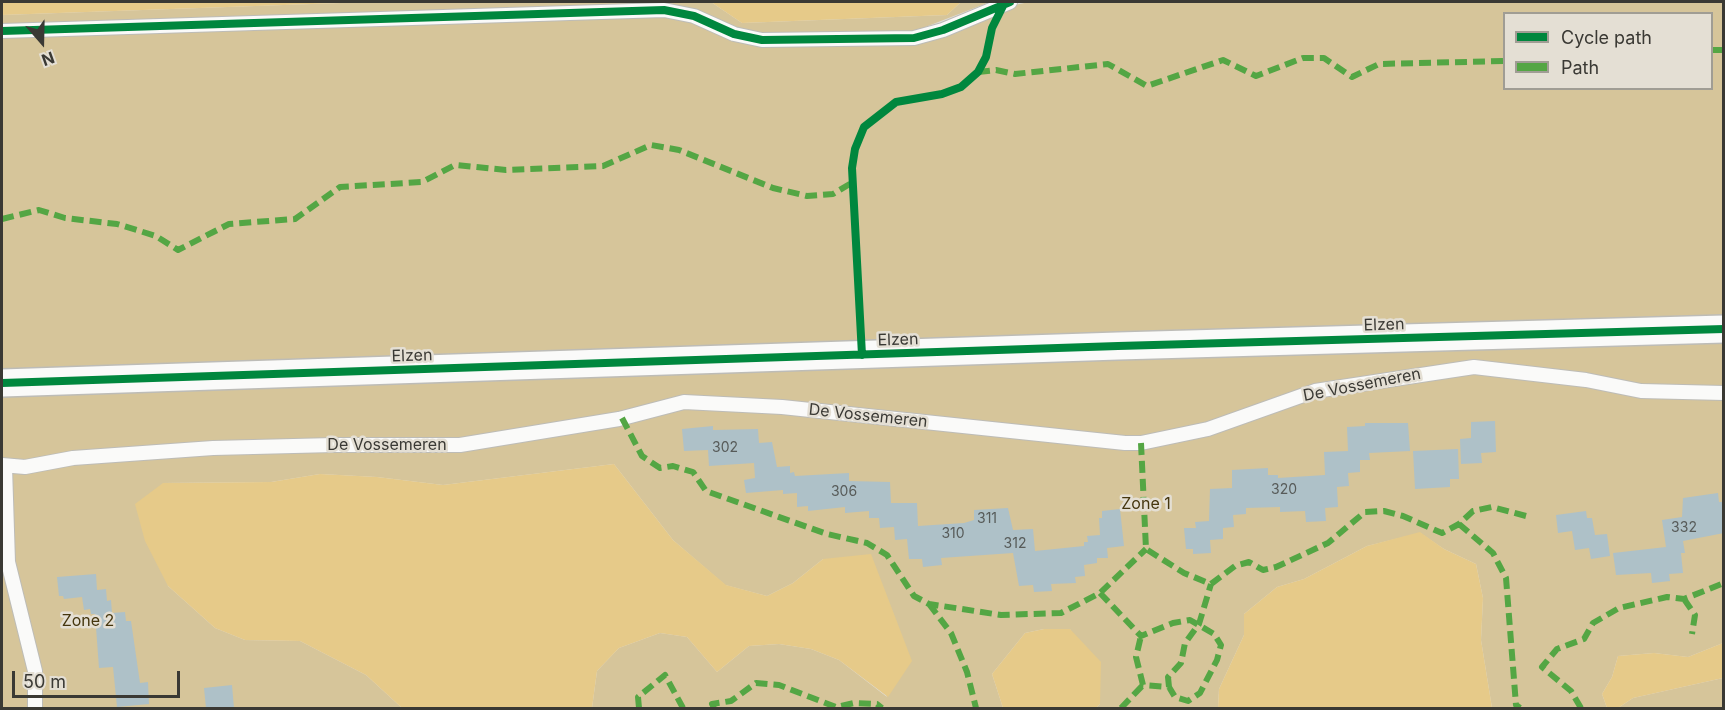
<!DOCTYPE html>
<html>
<head>
<meta charset="utf-8">
<style>
  body { margin:0 }
  #map { position:relative; width:1725px; height:710px; overflow:hidden; background:#e0ded8; font-family:Inter,sans-serif }
  canvas { display:block }
  .frame { position:absolute; inset:0; border:3px solid #3a3934; pointer-events:none }
  .legend { position:absolute; left:1503px; top:12px; width:210px; height:78px; box-sizing:border-box; background:#e4dfd4; border:2px solid #a09d94; margin:0; padding:8px 10px; list-style:none; font-size:18px; color:#3a3934 }
  .legend li { display:flex; align-items:center; gap:12px; height:30px }
  .legend b { width:30px; border:2px solid #a09d94 }
  .north { position:absolute; left:12px; top:12px; width:60px; height:60px; -webkit-text-stroke:4px #e4dfd4; paint-order:stroke; rotate:160deg; font-size:16px; font-weight:700; line-height:24px; text-align:center; color:#3a3934 }
  .north::after { content:''; display:block; margin:auto; width:21px; height:27px; background:#3a3934; clip-path:polygon(50% 0,100% 100%,50% 72%,0 100%) }
  .scale { position:absolute; left:12px; top:671px; width:168px; height:27px; box-sizing:border-box; border:3px solid #3a3934; border-top:0; padding-left:8px; font-size:18px; line-height:21px; white-space:nowrap; color:#3a3934; -webkit-text-stroke:4px #e4dfd4; paint-order:stroke }
</style>
</head>
<body>
<div id="map">
<canvas width="1725" height="710"></canvas>
<div class="frame"></div>
<ul class="legend">
<li><b style="height:8px;background:#00873e"></b>Cycle path</li>
<li><b style="height:8px;background:#54a644"></b>Path</li>
</ul>
<div class="north">N</div>
<div class="scale">50 m</div>
</div>
<script>
const context = document.querySelector('canvas').getContext('2d');
context.lineJoin = 'round';
function fillPath(path, color) { context.fillStyle = color; context.fill(path, 'evenodd'); }
const poly = rows => new Path2D(rows.map(r => 'M' + r).join(''));
function trace(path, color, width, dash) { context.strokeStyle = color; context.lineWidth = width; context.lineCap = dash ? 'butt' : 'round'; context.setLineDash(dash || []); context.stroke(path); }
function label(font, color, halo, rows, align = 'center') {
  context.font = font + ' Inter,sans-serif'; context.lineWidth = 5; context.setLineDash([]); context.textBaseline = 'middle'; context.strokeStyle = halo; context.fillStyle = color; for (const [text, x, y, turn = 0] of rows) {
    context.save(); context.translate(x, y); context.rotate((+turn || 0) * Math.PI / 180); context.textAlign = isNaN(turn) ? turn : align; if (halo) context.strokeText(text, 0, 0); context.fillText(text, 0, 0); context.restore();
  }
}
fillPath(poly([
  [368,2,711,2,742,23,947,15,961,2,990,2,915,31,765,35,736,30,700,11,668,6,2,25,2,15],
  [1029,2,1723,2,1723,316,2,371,2,38,662,17,697,24,754,46,900,45,931,39,1010,6],
  [1504,14,1712,14,1712,88,1504,88],
  [1723,339,1723,643,1688,657,1654,653,1618,656,1612,677,1602,694,1607,708,1492,708,1481,640,1483,598,1476,564,1444,549,1420,533,1367,546,1304,579,1277,587,1244,614,1244,635,1219,689,1218,708,1096,708,1100,704,1070,629,1044,629,1025,633,992,674,1003,708,592,708,597,671,619,648,660,633,687,637,717,672,749,646,779,644,811,649,839,660,887,697,823,559,793,583,767,596,725,585,673,540,614,464,443,485,377,477,320,474,271,482,163,483,168,586,215,628,245,640,300,641,366,675,402,708,2,708,2,393],
  [1723,678,1723,708,1618,708,1633,698]
]), '#d6c59a');
fillPath(poly([
  [2,2,368,2,2,15],
  [711,2,961,2,947,15,742,23],
  [614,464,673,540,726,585,767,596,793,583,823,559,871,554,912,661,888,697,839,660,811,649,779,644,749,646,717,672,687,637,660,633,619,648,597,671,592,708,402,708,366,675,300,641,245,640,215,628,168,586,145,541,135,504,163,483,271,482,320,474,377,477,443,485],
  [1420,532,1444,549,1476,564,1483,598,1481,640,1492,708,1218,708,1219,689,1244,635,1244,614,1277,587,1304,579,1367,546],
  [1044,629,1070,629,1101,662,1100,704,1096,708,1003,708,992,674,1025,633],
  [1723,643,1723,678,1633,698,1618,708,1607,708,1602,694,1612,677,1618,656,1654,653,1688,657]
]), '#e6ca89');
fillPath(poly([
  [1495,421,1496,452,1481,453,1482,463,1461,464,1460,439,1471,438,1471,422],
  [1365,423,1408,423,1410,451,1369,453,1370,460,1360,460,1360,472,1348,473,1349,486,1337,487,1338,507,1325,508,1326,521,1306,522,1305,511,1280,512,1280,507,1246,508,1246,514,1233,515,1234,527,1223,528,1223,539,1210,540,1211,553,1193,554,1193,549,1186,549,1184,528,1196,528,1195,522,1209,521,1210,489,1232,488,1232,470,1268,468,1268,475,1278,475,1278,478,1325,475,1324,452,1348,451,1347,427,1365,426],
  [713,426,713,430,758,429,759,443,772,442,777,467,790,466,790,473,794,472,795,476,849,473,849,481,890,482,891,503,917,503,918,526,964,523,974,520,974,510,1008,508,1013,530,1033,529,1035,551,1084,546,1084,542,1088,542,1087,536,1100,535,1099,518,1102,518,1102,511,1120,509,1124,546,1107,548,1108,558,1097,558,1097,563,1084,565,1085,576,1075,577,1076,583,1051,584,1052,591,1034,592,1033,585,1019,586,1013,553,941,558,942,565,923,567,922,559,909,559,907,539,895,540,894,527,880,528,879,518,869,518,869,511,845,513,845,507,808,511,808,506,797,507,797,493,783,494,783,490,746,493,744,480,755,478,754,463,709,466,708,450,684,451,682,429],
  [1458,449,1459,479,1450,479,1450,487,1415,489,1413,451],
  [1718,493,1719,502,1724,502,1724,533,1683,541,1685,553,1681,553,1683,573,1669,574,1670,581,1652,583,1651,573,1616,575,1613,553,1666,547,1662,520,1682,517,1683,498],
  [1586,511,1587,518,1592,518,1595,535,1607,534,1610,556,1591,559,1589,548,1575,550,1572,531,1558,533,1556,515],
  [96,574,97,590,106,589,107,601,111,600,112,613,125,612,126,621,131,621,140,683,148,682,149,704,117,707,113,667,99,668,95,614,91,614,90,609,84,610,82,597,64,599,63,596,59,596,57,577],
  [232,685,234,708,206,708,204,688]
]), '#aec1c8');
const lane = poly([
  [2,31,664,10,694,16,734,34,762,40,914,38,943,30,1010,2],
  [2,465,25,467,73,458,213,448,334,445,460,445,619,419,684,402,782,407,1125,443,1141,443,1208,429,1315,391,1474,367,1586,380,1641,391,1724,393],
  [5,467,8,562,35,671,35,708]
]);
const street = poly([
  [2,383,1118,346,1724,329]
]);
trace(lane, '#bdbcb7', 16);
trace(street, '#bdbcb7', 30);
trace(lane, '#fafaf9', 14);
trace(street, '#fafaf9', 27);
trace(poly([
  [1712,50,1724,50],
  [978,72,996,70,1015,74,1108,64,1147,86,1223,60,1256,76,1303,58,1324,58,1352,77,1379,64,1504,61],
  [2,219,39,210,65,218,117,224,156,236,178,250,229,224,295,219,340,187,422,182,455,165,506,170,603,166,651,145,679,150,773,188,807,196,833,194,853,182],
  [622,418,642,456,660,468,673,466,693,472,706,491,827,534,867,543,887,555,914,596,929,604,1001,615,1061,613,1100,593,1146,549],
  [1141,443,1146,549,1184,573,1211,584,1235,566,1249,562,1263,570,1276,567,1328,543,1365,512,1384,511,1403,516,1442,533,1459,524,1473,511,1492,507,1526,516],
  [1459,524,1493,553,1506,578,1516,705,1520,708],
  [1100,593,1141,636,1173,623,1190,620,1214,634,1221,645,1217,660,1200,693,1188,701,1175,697,1169,687,1143,685,1136,657,1141,636],
  [1684,599,1695,615,1692,634],
  [929,604,951,633,967,672,976,708],
  [1169,687,1168,677,1181,663,1185,643,1199,624,1211,584],
  [639,708,638,697,665,675,683,708],
  [714,708,712,704,731,701,756,683,779,685,836,707,854,703,877,704,882,708],
  [1121,708,1143,685],
  [1581,708,1571,691,1542,667,1557,649,1584,639,1593,623,1619,608,1667,597,1684,599,1724,583]
]), '#54a644', 6, [12, 6]);
trace(poly([
  [2,31,664,10,694,16,734,34,762,40,914,38,943,30,1010,2],
  [862,355,852,168,855,149,864,127,896,102,942,94,961,87,978,72,986,57,992,28,1004,4],
  [2,383,1118,346,1724,329]
]), '#00873e', 8);
label('14px', '#575b59', null, [
  ["302",725,448],
  ["320",1284,490],
  ["306",844,492],
  ["311",987,519],
  ["332",1684,528],
  ["310",953,534],
  ["312",1015,544]
]);
label('16px', '#3a3934', '#e4dfd4', [
  ["Elzen",1384,325,-2],
  ["Elzen",898,340,-2],
  ["Elzen",412,356,-2],
  ["De Vossemeren",1362,385,-11],
  ["De Vossemeren",868,416,6],
  ["De Vossemeren",387,445]
]);
label('16px', '#45360e', '#e4dfd4', [
  ["Zone 1",1146,504],
  ["Zone 2",88,621]
]);
</script>
</body>
</html>
